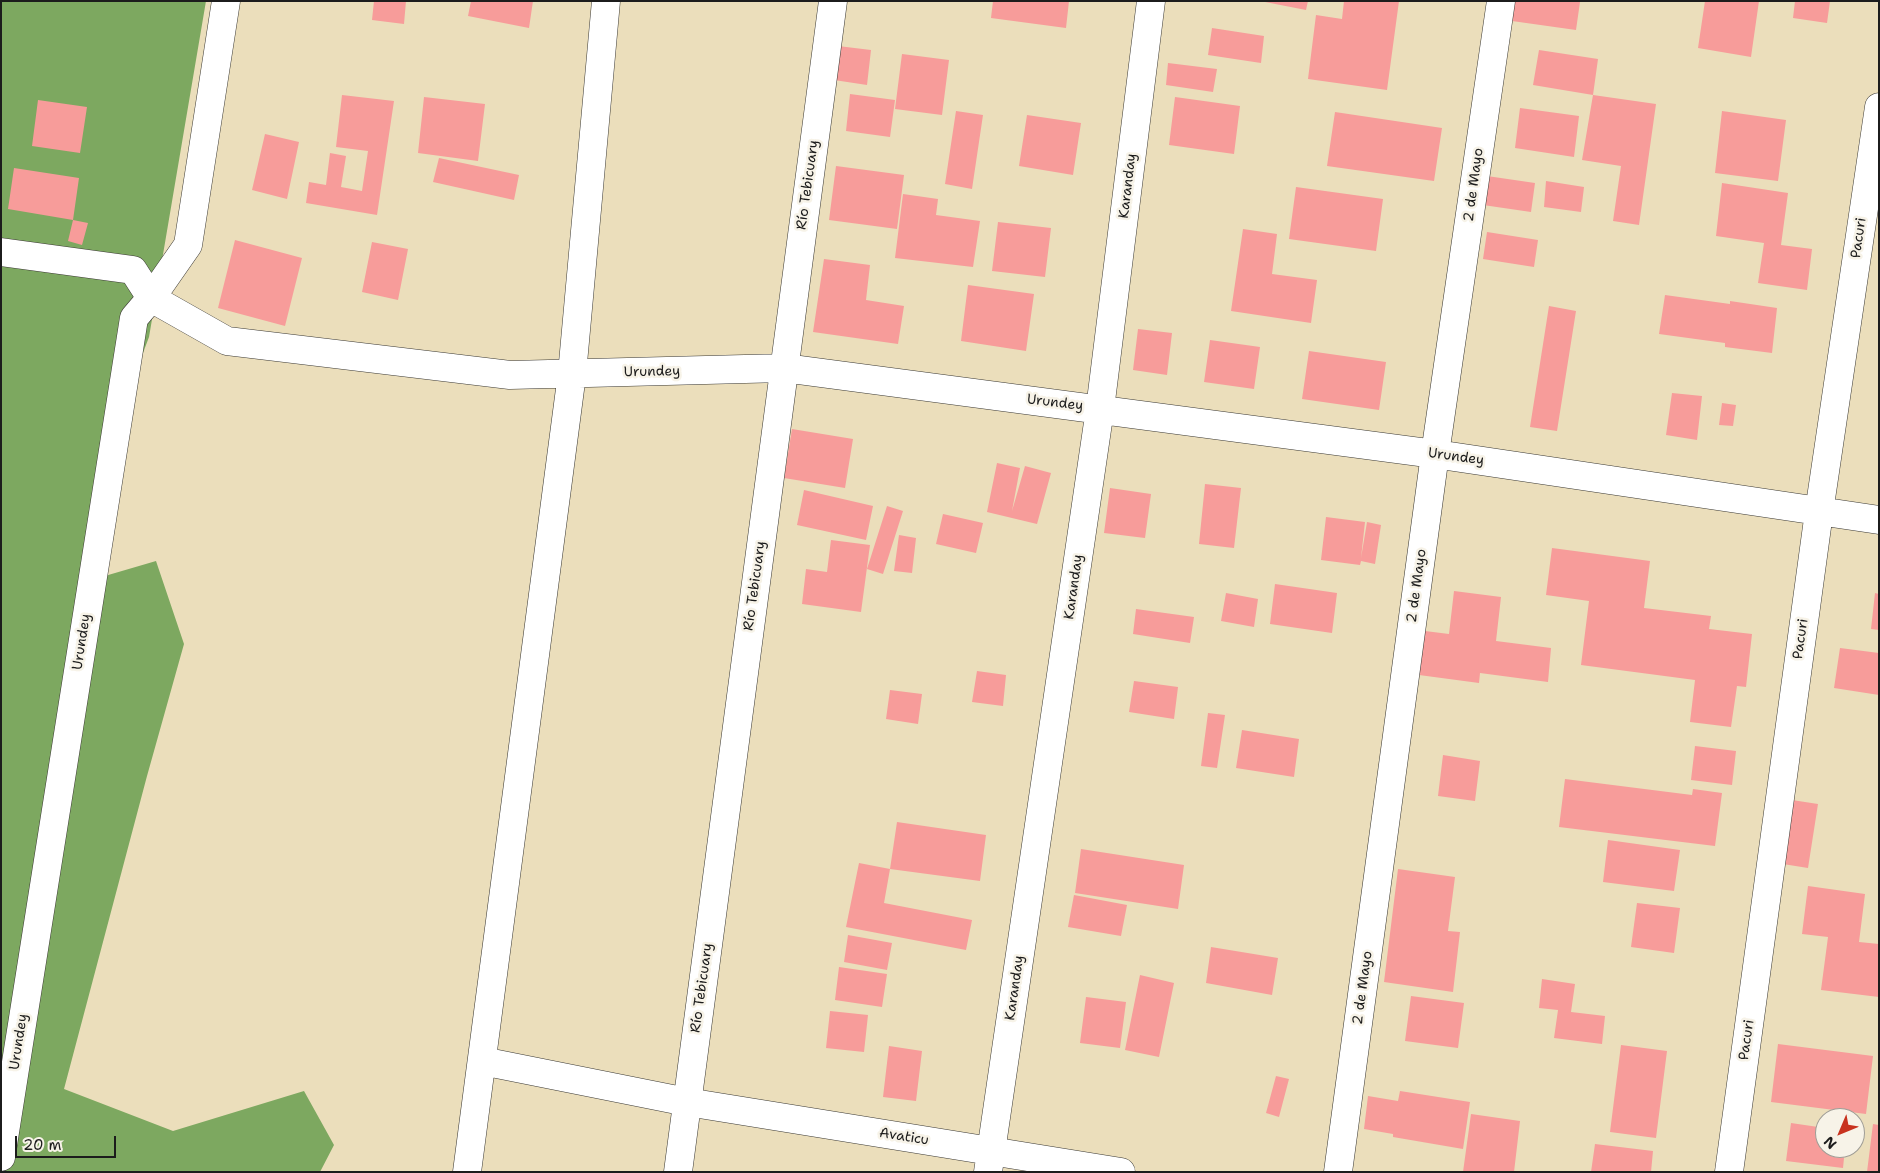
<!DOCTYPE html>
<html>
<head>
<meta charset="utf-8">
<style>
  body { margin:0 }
  #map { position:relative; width:1880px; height:1173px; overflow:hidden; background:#ebdebb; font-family:"Shantell Sans",sans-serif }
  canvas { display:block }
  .frame { position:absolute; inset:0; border:2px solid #1c1c1c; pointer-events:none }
  .north { position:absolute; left:1815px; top:1108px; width:50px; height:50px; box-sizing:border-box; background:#f7f3e8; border:1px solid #9f9d96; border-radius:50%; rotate:225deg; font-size:14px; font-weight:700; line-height:20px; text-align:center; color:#1c1c1c }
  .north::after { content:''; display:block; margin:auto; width:18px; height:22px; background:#c8321e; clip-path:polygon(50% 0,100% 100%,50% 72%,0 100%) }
  .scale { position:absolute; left:15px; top:1136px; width:101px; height:22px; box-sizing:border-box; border:2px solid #1c1c1c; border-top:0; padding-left:6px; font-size:15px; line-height:18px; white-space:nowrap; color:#1c1c1c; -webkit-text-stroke:4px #f7f3e8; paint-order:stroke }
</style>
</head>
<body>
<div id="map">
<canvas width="1880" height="1173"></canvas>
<div class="frame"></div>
<div class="north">N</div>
<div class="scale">20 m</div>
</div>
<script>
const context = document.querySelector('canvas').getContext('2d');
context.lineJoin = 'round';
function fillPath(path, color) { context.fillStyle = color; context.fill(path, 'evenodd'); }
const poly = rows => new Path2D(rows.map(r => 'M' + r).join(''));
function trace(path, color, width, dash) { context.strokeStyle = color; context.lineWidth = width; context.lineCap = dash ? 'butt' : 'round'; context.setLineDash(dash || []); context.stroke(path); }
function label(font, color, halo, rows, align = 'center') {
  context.font = font + ' "Shantell Sans",sans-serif'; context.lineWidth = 5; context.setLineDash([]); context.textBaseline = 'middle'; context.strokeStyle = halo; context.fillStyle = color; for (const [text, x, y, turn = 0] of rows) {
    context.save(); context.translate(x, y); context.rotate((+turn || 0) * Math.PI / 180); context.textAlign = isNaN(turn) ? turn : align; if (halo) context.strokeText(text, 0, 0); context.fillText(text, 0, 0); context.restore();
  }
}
fillPath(poly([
  [1,1,206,1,149,337,108,446,92,493,98,578,156,561,184,644,147,776,64,1089,173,1131,304,1091,334,1145,320,1172,1,1172]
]), '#7da860');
fillPath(poly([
  [374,1,406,1,404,24,372,20],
  [471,1,533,1,529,28,468,16],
  [993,1,1069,1,1066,28,991,18],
  [1260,1,1308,1,1306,10],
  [1344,1,1399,1,1387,90,1308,79,1316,15,1342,19],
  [1515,1,1580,2,1576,30,1512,21],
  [1705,1,1759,1,1751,57,1698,48],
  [1795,1,1830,1,1827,23,1793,18],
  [1212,28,1264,36,1261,63,1208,55],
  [838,46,871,50,867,85,834,80],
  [1539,50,1598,59,1593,95,1656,104,1639,225,1613,221,1621,166,1582,160,1593,95,1533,85],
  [902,54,949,60,942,115,895,109],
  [1168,63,1217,69,1213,92,1166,85],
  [850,94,895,100,890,137,846,131],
  [342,95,394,101,377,215,306,203,309,182,326,185,330,153,346,156,341,187,362,191,368,151,336,147],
  [424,97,485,104,478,161,418,153],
  [1175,97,1240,106,1234,154,1169,145],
  [38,100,87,107,80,153,32,146],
  [1520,108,1579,116,1574,157,1515,148],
  [956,111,983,115,972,189,945,184],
  [1722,111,1786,120,1778,181,1715,173],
  [1335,112,1442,128,1434,181,1327,166],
  [1027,115,1081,123,1073,175,1019,166],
  [265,134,299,142,287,199,252,190],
  [439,158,519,175,514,200,433,182],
  [836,166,904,175,897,229,829,220],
  [14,168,79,178,73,220,8,209],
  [1487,176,1535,183,1531,212,1483,205],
  [1546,181,1584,187,1581,212,1544,207],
  [1722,183,1788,193,1781,245,1812,249,1807,290,1758,283,1764,243,1716,236],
  [1296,187,1383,199,1376,251,1289,239],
  [903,194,938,199,936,215,980,221,973,267,895,258],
  [73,220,88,223,82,245,68,241],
  [998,222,1051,228,1045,277,992,271],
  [1243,229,1277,234,1272,274,1317,280,1311,323,1231,311],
  [1487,232,1538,240,1534,267,1483,259],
  [235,240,302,258,285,326,218,308],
  [372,242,408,249,398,300,362,292],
  [824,259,870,265,866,300,904,306,898,344,813,332],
  [968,285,1034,294,1026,351,961,341],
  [1665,295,1730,304,1730,301,1777,308,1772,353,1725,347,1725,343,1659,334],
  [1549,306,1576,311,1557,431,1530,427],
  [1138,329,1172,333,1167,375,1133,370],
  [1210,340,1260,347,1254,389,1204,382],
  [1309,351,1386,362,1379,410,1302,399],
  [1672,393,1702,396,1697,440,1666,435],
  [1722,403,1736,405,1733,426,1719,425],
  [792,429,853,439,845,488,784,478],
  [997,463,1020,468,1012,511,1025,466,1051,473,1037,524,987,512],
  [1205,484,1241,488,1234,548,1199,544],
  [1110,488,1151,494,1145,538,1104,533],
  [804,490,873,506,866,540,797,525],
  [887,506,903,511,883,574,867,569],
  [943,514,983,523,976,553,936,544],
  [1326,517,1365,522,1361,558,1367,522,1381,525,1375,564,1361,561,1360,565,1321,560],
  [899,535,916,538,912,573,894,571],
  [831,540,870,545,861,612,802,604,806,569,827,572],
  [1552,548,1650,561,1644,608,1711,616,1709,629,1752,634,1746,687,1737,686,1731,727,1690,722,1695,680,1581,665,1589,601,1546,595],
  [1275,584,1337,593,1332,633,1270,624],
  [1454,591,1501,597,1496,641,1551,648,1548,682,1480,673,1479,683,1419,675,1425,631,1449,634],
  [1226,593,1258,599,1254,627,1221,621],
  [1875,593,1879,594,1879,630,1871,629],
  [1136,609,1194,617,1190,643,1133,634],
  [1840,648,1879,653,1879,695,1834,688],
  [977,671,1006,675,1003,706,972,702],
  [1134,681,1178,687,1174,719,1129,712],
  [890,690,922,694,918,724,886,719],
  [1208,713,1225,715,1217,768,1201,766],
  [1242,730,1299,739,1294,777,1236,768],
  [1695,746,1736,751,1732,785,1691,780],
  [1443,755,1480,761,1475,801,1438,796],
  [1565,779,1692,795,1693,789,1722,793,1715,846,1559,827],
  [1792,800,1818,804,1808,868,1783,864],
  [897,822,986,835,980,881,890,869],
  [1608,840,1680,850,1674,891,1603,882],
  [1081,849,1184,865,1178,909,1075,893],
  [859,863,890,869,884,903,972,920,966,950,846,927],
  [1398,869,1455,877,1448,931,1460,932,1453,992,1384,982],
  [1808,886,1865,894,1859,942,1879,944,1879,997,1821,990,1828,937,1802,934],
  [1074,895,1127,905,1121,936,1068,927],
  [1637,903,1680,908,1674,953,1631,947],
  [848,935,892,943,887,970,844,962],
  [1211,947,1278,958,1272,995,1206,983],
  [839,967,887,974,882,1007,835,1000],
  [1140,975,1174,983,1159,1057,1125,1050],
  [1542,979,1575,984,1571,1012,1605,1016,1602,1044,1554,1038,1558,1010,1539,1008],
  [1411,996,1464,1003,1458,1048,1405,1041],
  [1086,997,1126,1002,1120,1048,1080,1043],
  [830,1011,868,1015,864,1052,826,1048],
  [1778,1044,1873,1056,1866,1114,1771,1102],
  [1621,1045,1667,1051,1656,1138,1610,1132],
  [889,1046,922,1051,916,1101,883,1097],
  [1276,1076,1289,1079,1279,1117,1266,1113],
  [1400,1091,1470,1102,1463,1149,1393,1137,1393,1134,1364,1129,1368,1096,1398,1101],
  [1471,1114,1520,1121,1514,1172,1463,1172],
  [1791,1123,1825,1128,1825,1148,1845,1148,1843,1168,1786,1161],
  [1873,1124,1879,1125,1879,1172,1867,1172],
  [1595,1144,1653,1151,1651,1172,1591,1172]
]), '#f79c9a');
const minor = poly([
  [226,1,188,245,151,298,227,341,510,375,784,368,1435,454,1879,520],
  [1,252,133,270,151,298,134,318,1,1157],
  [482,1061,687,1102,1121,1172],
  [467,1172,572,374,606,1],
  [678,1172,833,1],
  [988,1172,1100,409,1151,1],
  [1338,1172,1435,454,1501,1],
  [1729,1172,1819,512,1879,107]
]);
trace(minor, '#3b3934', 29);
trace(minor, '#fff', 28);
label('14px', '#1c1c1c', '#f7f3e8', [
  ["Río Tebicuary",808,185,-82],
  ["2 de Mayo",1474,185,-82],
  ["Karanday",1128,186,-83],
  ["Pacuri",1859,238,-82],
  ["Urundey",652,372,-1],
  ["Urundey",1055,403,7],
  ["Urundey",1456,457,8],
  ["Río Tebicuary",755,586,-82],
  ["2 de Mayo",1417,586,-82],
  ["Karanday",1074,587,-82],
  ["Pacuri",1801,639,-82],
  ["Urundey",82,642,-81],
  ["Río Tebicuary",702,988,-82],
  ["Karanday",1015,988,-82],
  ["2 de Mayo",1363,988,-82],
  ["Pacuri",1747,1040,-82],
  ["Urundey",19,1042,-81],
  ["Avaticu",904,1137,9]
]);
</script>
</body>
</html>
